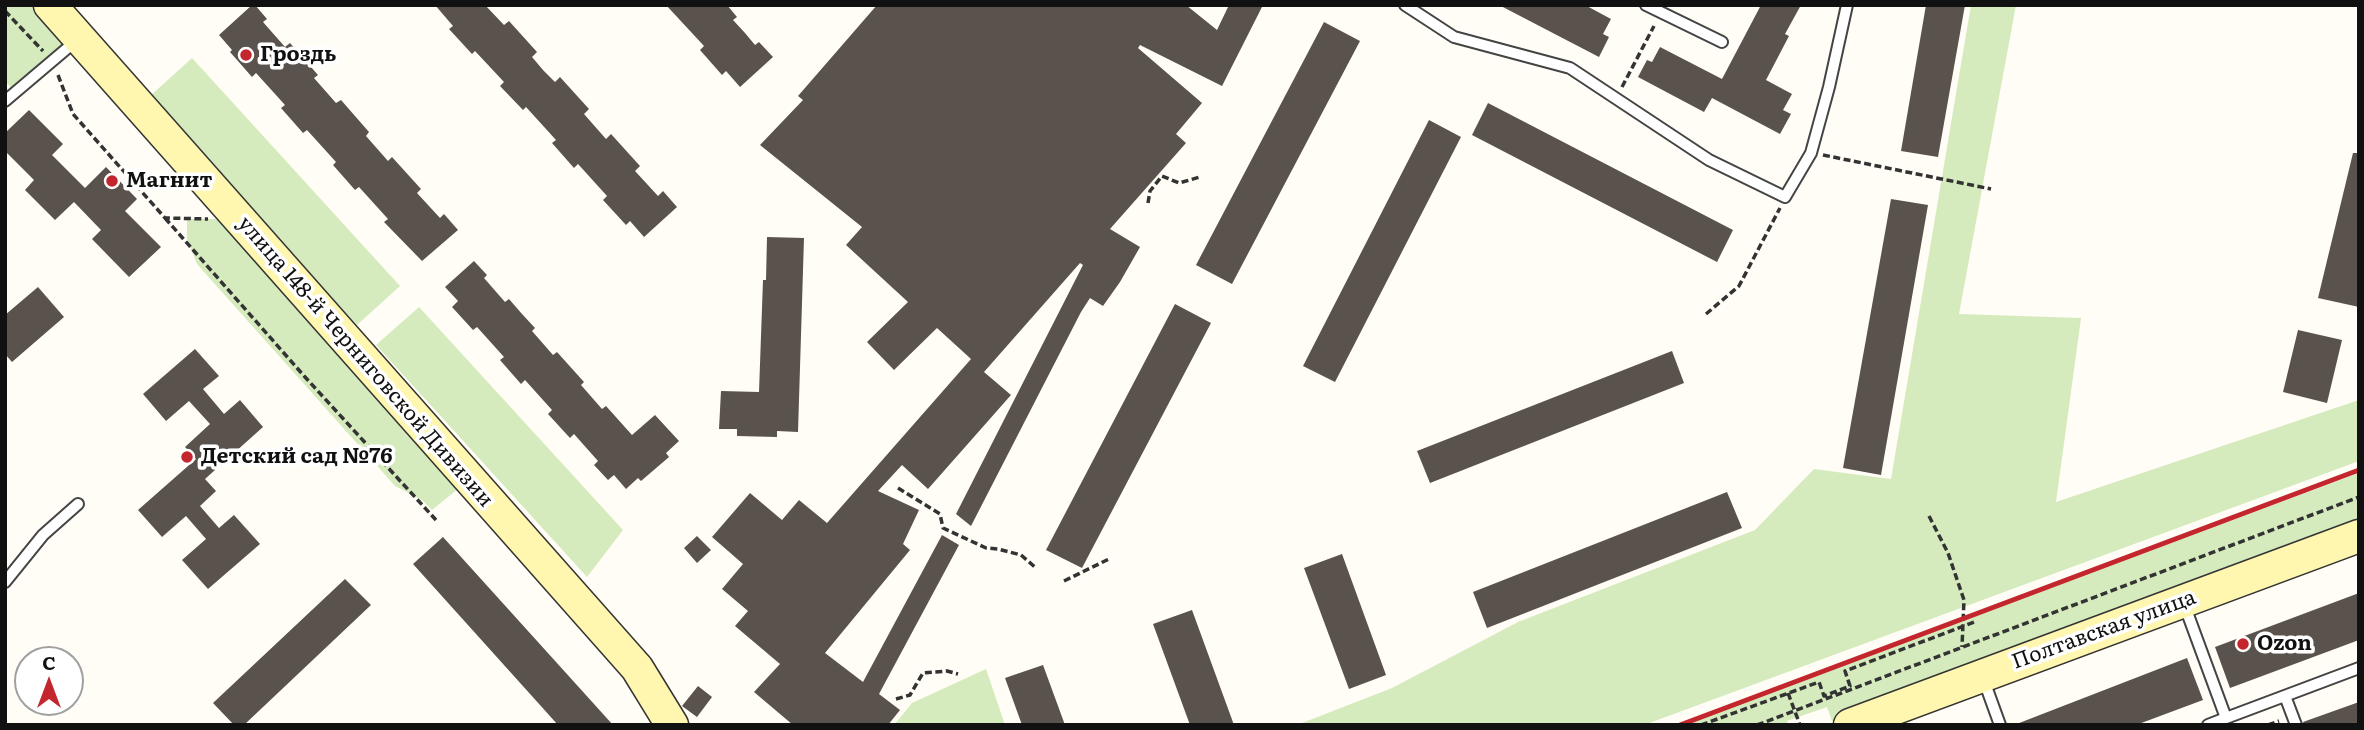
<!DOCTYPE html>
<html>
<head>
<meta charset="utf-8">
<style>
  body { margin:0 }
  #map { position:relative; width:2364px; height:730px; overflow:hidden; background:#fffdf5; font-family:Literata,serif }
  canvas { display:block }
  .frame { position:absolute; inset:0; border:7px solid #111; pointer-events:none }
  .north { position:absolute; left:14px; top:646px; width:70px; height:70px; box-sizing:border-box; background:#fff; border:2px solid #a0a0a0; border-radius:50%; rotate:0deg; font-size:19px; font-weight:700; line-height:28px; text-align:center; color:#111 }
  .north::after { content:''; display:block; margin:auto; width:24px; height:32px; background:#c4262e; clip-path:polygon(50% 0,100% 100%,50% 72%,0 100%) }
</style>
</head>
<body>
<div id="map">
<canvas width="2364" height="730"></canvas>
<div class="frame"></div>
<div class="north">С</div>
</div>
<script>
const context = document.querySelector('canvas').getContext('2d');
context.lineJoin = 'round';
function fillPath(path, color) { context.fillStyle = color; context.fill(path, 'evenodd'); }
const poly = rows => new Path2D(rows.map(r => 'M' + r).join(''));
function trace(path, color, width, dash) { context.strokeStyle = color; context.lineWidth = width; context.lineCap = dash ? 'butt' : 'round'; context.setLineDash(dash || []); context.stroke(path); }
function label(font, color, halo, rows, align = 'center') {
  context.font = font + ' Literata,serif'; context.lineWidth = 7; context.setLineDash([]); context.textBaseline = 'middle'; context.strokeStyle = halo; context.fillStyle = color; for (const [text, x, y, turn = 0] of rows) {
    context.save(); context.translate(x, y); context.rotate((+turn || 0) * Math.PI / 180); context.textAlign = isNaN(turn) ? turn : align; if (halo) context.strokeText(text, 0, 0); context.fillText(text, 0, 0); context.restore();
  }
}
fillPath(poly([
  [5,5,33,5,70,48,17,94,5,81],
  [1971,5,2016,5,1959,314,2081,318,2056,502,2359,400,2359,461,1644,725,1297,725,1392,688,1518,622,1755,530,1814,469,1891,479],
  [192,58,400,286,357,325,149,97],
  [187,219,216,219,280,285,459,488,432,510,422,500,395,486,197,264,187,239],
  [419,307,623,530,587,577,376,345],
  [2359,473,2359,524,1832,721,1827,707,1787,721,1788,725,1681,725],
  [986,669,1005,725,894,725,912,703]
]), '#d5ebbd');
fillPath(poly([
  [252,5,255,5,267,19,263,22,285,47,290,43,318,75,314,78,336,103,341,100,369,132,366,136,388,161,392,157,421,189,417,193,440,218,444,214,458,230,422,261,384,222,388,219,359,187,355,190,333,165,336,162,307,130,303,133,281,108,285,105,256,73,252,77,230,52,232,50,219,35],
  [435,5,485,5,504,25,509,21,537,52,532,57,543,70,555,82,560,77,589,109,584,114,606,139,611,134,640,166,635,171,658,196,663,191,677,207,644,237,630,221,626,225,603,200,607,196,578,164,574,168,552,143,556,140,526,107,523,110,500,86,504,82,475,51,472,54,449,29,453,26],
  [666,5,727,5,737,17,733,20,745,33,755,45,759,42,773,57,740,87,726,71,722,75,700,50,704,46],
  [877,5,1186,5,1217,30,1229,5,1263,5,1222,86,1140,45,1138,48,1202,103,1176,134,1186,143,1110,229,1140,247,1120,282,1103,306,1090,298,1081,312,971,526,956,514,1083,265,1080,263,984,372,1011,395,928,489,902,465,878,491,919,510,903,544,910,550,825,653,863,682,942,535,959,545,879,694,900,710,888,725,793,725,754,692,780,664,735,626,748,611,722,589,743,564,712,537,750,493,782,520,799,500,827,523,971,359,937,328,894,370,867,342,908,302,846,245,862,227,760,145,803,100,798,96],
  [1499,5,1585,5,1611,19,1603,34,1609,37,1599,57],
  [1761,5,1801,5,1785,34,1789,36,1766,80,1792,94,1783,110,1791,114,1780,134,1712,98,1704,112,1638,77,1647,60,1652,62,1660,47,1722,79],
  [1926,5,1965,5,1938,157,1901,151],
  [1324,22,1360,41,1232,284,1196,265],
  [1488,103,1733,230,1717,262,1472,135],
  [29,110,63,144,52,155,85,188,106,167,137,199,125,211,161,247,129,277,92,239,101,230,74,202,55,220,25,190,34,180,5,151,5,133],
  [1429,120,1461,137,1335,382,1303,366],
  [2353,153,2359,153,2359,307,2318,298],
  [1891,199,1928,205,1881,475,1843,468],
  [767,237,804,238,798,432,777,431,777,437,737,436,737,429,719,429,721,391,759,392,763,280,766,280],
  [474,261,487,275,484,278,505,302,509,299,522,314,535,328,532,331,553,355,557,352,584,382,581,385,602,409,606,406,632,435,655,415,679,441,666,453,669,457,641,481,638,478,626,489,614,475,608,480,594,465,598,461,574,434,570,438,548,414,552,410,525,380,521,384,500,360,504,357,477,327,473,330,452,307,458,301,445,287],
  [38,287,64,317,12,362,5,354,5,315],
  [1175,304,1211,323,1082,568,1046,550],
  [2298,330,2342,340,2327,403,2283,392],
  [195,349,219,376,203,389,224,414,240,400,263,427,205,479,216,491,200,506,219,528,234,515,260,544,208,589,182,560,206,539,186,516,162,537,138,510,196,459,185,447,210,424,189,401,166,421,143,394],
  [1672,351,1684,383,1430,483,1417,451],
  [1727,492,1742,528,1487,628,1473,592],
  [697,536,711,550,697,563,684,548],
  [443,537,613,725,558,725,413,564],
  [1342,554,1386,675,1349,689,1304,568],
  [345,579,371,605,244,725,234,725,213,703],
  [2359,593,2359,640,2230,688,2215,647],
  [1192,610,1234,725,1190,725,1153,624],
  [2187,658,2203,700,2136,725,2014,725],
  [1043,665,1065,725,1022,725,1005,678],
  [698,686,712,697,697,717,682,706],
  [2359,702,2359,725,2304,725,2303,722]
]), '#5a524d');
const lane = poly([
  [1405,5,1454,37,1570,68,1709,160,1785,197,1811,153,1829,87,1847,5],
  [1646,5,1722,42],
  [5,101,77,40],
  [5,582,43,535,78,504],
  [2184,604,2226,718,2208,725],
  [1983,678,2000,725],
  [2285,696,2296,725],
  [2226,718,2359,668]
]);
const secondary = poly([
  [50,5,637,668,672,725],
  [1850,725,2359,536]
]);
trace(lane, '#444', 14);
trace(secondary, '#333', 35);
trace(poly([
  [5,11,43,51],
  [58,75,73,114,165,218,208,219],
  [1622,87,1654,26],
  [1823,155,1991,189],
  [1148,203,1150,191,1162,176,1179,183,1200,177],
  [165,218,305,377,436,520],
  [1706,314,1739,286,1780,208],
  [898,488,940,514,943,528,986,548,998,549,1021,555,1036,568],
  [1929,516,1948,553,1964,600,1962,647],
  [1064,581,1111,558],
  [1788,693,1800,725],
  [896,699,910,695,923,673,947,671,958,674],
  [1701,725,1819,682,1824,696,1850,686,1845,671,1977,621],
  [1757,725,2359,497],
  [2268,725,2279,721]
]), '#333', 3.5, [7, 3.5]);
trace(lane, '#fff', 10);
trace(secondary, '#fff6b0', 32);
trace(poly([
  [1680,725,2359,470]
]), '#c4262e', 5);
for (const [x, y, r, color] of [
  [246,55,7,"#c4262e"],
  [112,181,7,"#c4262e"],
  [187,457,7,"#c4262e"],
  [2243,644,7,"#c4262e"]
]) { const dot = new Path2D(); dot.arc(x, y, r, 0, 2 * Math.PI); context.fillStyle = color; context.fill(dot); trace(dot, '#fff', 2.5); }
label('bold 21px', '#111', '#fff', [
  ["Гроздь",260,55],
  ["Магнит",126,181],
  ["Детский сад №76",201,457],
  ["Ozon",2257,644]
], 'left');
label('21px', '#111', '#fff', [
  ["улица 148-й Черниговской Дивизии",365,362,49],
  ["Полтавская улица",2104,630,-20]
]);
</script>
</body>
</html>
